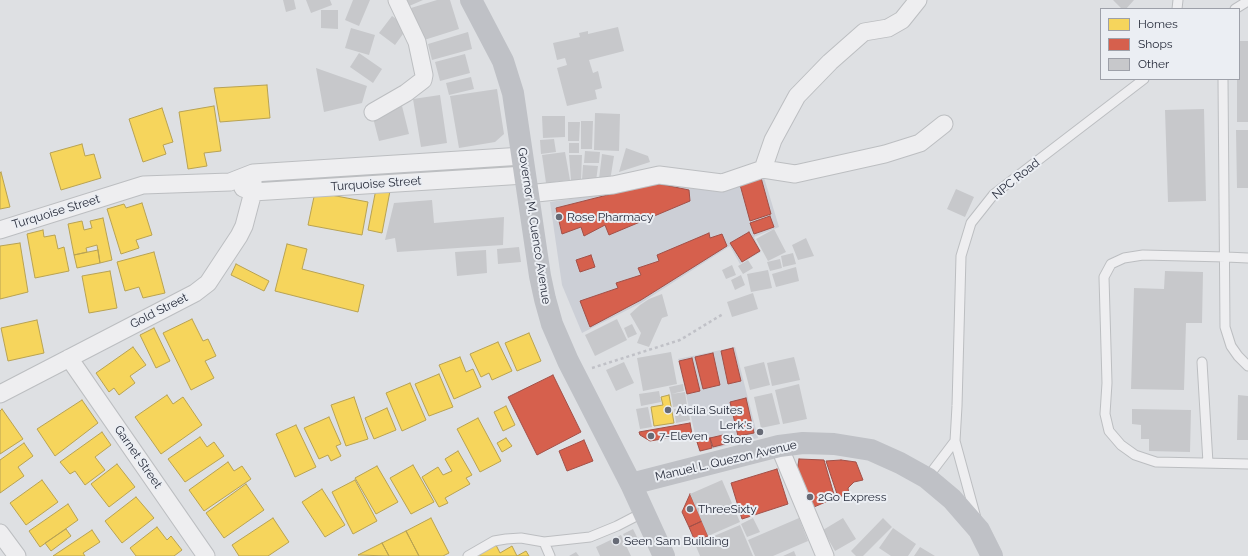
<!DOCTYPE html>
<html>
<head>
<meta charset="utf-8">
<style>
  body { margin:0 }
  #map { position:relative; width:1248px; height:556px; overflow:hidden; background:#dee0e3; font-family:Raleway,sans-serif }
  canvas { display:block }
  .legend { position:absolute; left:1100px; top:8px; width:140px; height:72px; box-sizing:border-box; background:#ebeef3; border:1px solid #9da0a9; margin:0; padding:5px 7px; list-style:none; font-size:12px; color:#272c3b }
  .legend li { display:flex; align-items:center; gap:8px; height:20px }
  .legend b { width:20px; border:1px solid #9da0a9 }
</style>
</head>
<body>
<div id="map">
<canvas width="1248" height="556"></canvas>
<ul class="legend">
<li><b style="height:11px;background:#f6d55c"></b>Homes</li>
<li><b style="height:11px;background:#d6604d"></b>Shops</li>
<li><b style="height:11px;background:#c7c8cb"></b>Other</li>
</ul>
</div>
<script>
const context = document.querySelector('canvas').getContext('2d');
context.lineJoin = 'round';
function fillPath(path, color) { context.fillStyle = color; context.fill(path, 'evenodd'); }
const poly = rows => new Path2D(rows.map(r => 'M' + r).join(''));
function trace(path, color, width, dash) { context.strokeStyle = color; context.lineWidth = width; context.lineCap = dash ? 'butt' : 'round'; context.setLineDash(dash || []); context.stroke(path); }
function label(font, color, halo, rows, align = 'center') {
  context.font = font + ' Raleway,sans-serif'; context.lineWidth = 4; context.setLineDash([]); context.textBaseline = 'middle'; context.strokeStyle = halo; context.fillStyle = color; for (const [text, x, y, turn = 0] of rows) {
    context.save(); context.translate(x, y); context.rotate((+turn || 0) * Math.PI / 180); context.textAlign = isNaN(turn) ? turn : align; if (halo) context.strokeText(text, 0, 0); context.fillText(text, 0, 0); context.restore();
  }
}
fillPath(poly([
  [762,171,779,227,754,237,761,252,740,264,730,246,641,303,582,333,562,285,550,202,610,193,665,177,698,184],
  [735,347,758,438,699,452,678,359]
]), '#cccfd6');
const homes = poly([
  [267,85,270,118,220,122,214,88,267,85],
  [214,106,221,151,204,153,207,166,188,169,179,112,214,106],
  [162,108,173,142,163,145,166,154,143,162,129,119,162,108],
  [82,144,85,156,94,154,101,178,61,190,50,153,82,144],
  [1,172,10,207,0,209,0,173,1,172],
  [376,189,390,191,382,233,368,230,376,189],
  [315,192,368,202,362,235,308,225,315,192],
  [142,203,152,235,136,240,139,248,121,254,107,209,124,204,126,208,142,203],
  [103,218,112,260,100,263,97,245,86,248,87,252,74,255,68,224,82,221,84,230,92,228,90,221,103,218],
  [43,230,44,237,55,235,58,249,64,247,69,271,35,278,27,234,43,230],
  [20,243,28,292,0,299,0,246,20,243],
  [287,244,307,249,302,269,364,285,358,312,275,291,287,244],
  [98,250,100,263,77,268,74,255,98,250],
  [154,252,165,293,143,298,139,287,125,291,117,262,154,252],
  [236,264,269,281,264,291,231,275,236,264],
  [110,271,117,308,89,313,82,276,110,271],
  [192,319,203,341,208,339,216,356,205,361,214,378,191,390,163,333,192,319],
  [37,320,44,353,8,361,1,328,37,320],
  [154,328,170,361,156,368,140,335,154,328],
  [529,333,541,361,517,371,505,343,529,333],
  [498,342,512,371,492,380,489,373,481,377,470,354,498,342],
  [133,347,146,365,130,376,135,383,119,395,114,388,109,392,96,373,133,347],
  [460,357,466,372,473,369,481,387,454,399,439,365,460,357],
  [439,374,453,407,429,416,415,384,439,374],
  [410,383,426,420,402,431,386,393,410,383],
  [167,395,173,404,183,397,202,425,161,454,135,417,167,395],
  [669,395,674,423,654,426,651,407,663,405,661,397,669,395],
  [354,397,368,439,346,446,331,405,354,397],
  [82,400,98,423,55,456,37,429,82,400],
  [506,406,515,425,503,431,494,412,506,406],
  [387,408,396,430,374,439,365,418,387,408],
  [2,409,23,439,0,454,0,411,2,409],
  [329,417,341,444,336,446,341,456,331,461,328,455,319,459,304,428,329,417],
  [478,418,501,461,480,472,457,429,478,418],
  [296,425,316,467,295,477,276,434,296,425],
  [102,432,111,445,95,457,105,470,85,485,75,471,70,474,60,462,102,432],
  [200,437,207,447,214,442,224,456,185,482,168,459,200,437],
  [506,438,512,446,502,452,497,443,506,438],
  [24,443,33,456,18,467,24,476,0,493,0,460,24,443],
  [458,451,472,475,466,478,470,484,445,498,448,503,439,507,422,477,438,467,443,475,452,471,445,459,458,451],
  [228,462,234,471,242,466,251,479,204,511,189,490,228,462],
  [117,464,135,487,109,507,91,484,117,464],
  [413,465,434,502,411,514,390,478,413,465],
  [377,466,398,502,376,514,355,478,377,466],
  [42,480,58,502,26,525,10,503,42,480],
  [355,480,377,521,353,534,332,492,355,480],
  [246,484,264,510,224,538,206,513,246,484],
  [322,489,345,525,325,537,302,502,322,489],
  [136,497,154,518,122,543,105,521,136,497],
  [68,504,78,520,40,547,29,531,68,504],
  [273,518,289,542,268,556,239,556,232,545,273,518],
  [431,518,449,553,443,556,419,556,406,531,431,518],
  [157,527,167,540,171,536,182,550,174,556,136,556,130,548,157,527],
  [66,529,71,536,51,551,45,543,66,529],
  [92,530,100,542,83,553,85,556,53,556,92,530],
  [406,531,419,556,389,556,382,543,406,531],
  [382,543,389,556,358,555,382,543],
  [496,545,500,553,512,546,517,556,526,551,529,556,478,556,478,555,496,545]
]);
fillPath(homes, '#f6d55c');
trace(homes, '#b8a252', 1);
const shops = poly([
  [760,174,771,214,750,221,739,181,760,174],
  [655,183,689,190,690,201,609,235,605,225,584,236,581,227,562,234,556,208,655,183],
  [770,216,774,227,754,234,750,223,770,216],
  [749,232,760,251,742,262,730,243,749,232],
  [709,233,710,238,722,234,727,246,641,300,590,327,580,301,618,288,616,283,641,275,638,268,659,261,657,255,709,233],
  [591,255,595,267,580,272,576,260,591,255],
  [733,348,741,381,728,384,721,351,733,348],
  [713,353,720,385,703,389,695,357,713,353],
  [692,358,700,391,687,394,679,361,692,358],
  [553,375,581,432,537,455,508,397,553,375],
  [746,398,754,433,738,436,730,402,746,398],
  [690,423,692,434,650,441,640,435,639,432,690,423],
  [723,435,725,444,713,447,710,438,723,435],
  [710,438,712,448,700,451,697,442,710,438],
  [584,440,593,461,567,471,559,451,584,440],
  [799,459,824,460,835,498,814,507,797,471,799,459],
  [841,460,856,462,863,480,854,482,848,488,849,494,838,497,826,461,841,460],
  [777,469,788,504,742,519,731,483,777,469],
  [690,494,702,521,689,527,682,512,690,494],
  [702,521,708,536,695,541,689,527,702,521]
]);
fillPath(shops, '#d6604d');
trace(shops, '#a25048', 1);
fillPath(poly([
  [283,0,294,0,296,9,286,12],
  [306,0,330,0,332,5,311,13],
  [353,0,370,0,359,26,345,20],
  [404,0,423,0,407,7],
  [437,0,450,0,459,29,421,41,411,8],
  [1113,0,1134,0,1126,9,1122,9],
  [321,10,338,10,338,29,321,28],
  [392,16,408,27,395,45,379,33],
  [618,27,624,51,589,60,593,73,598,71,602,88,595,90,597,99,567,106,557,68,567,65,565,58,557,60,553,43,580,37,579,33,588,31,588,34],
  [351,28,375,35,369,55,345,48],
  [468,32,472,49,432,60,428,44],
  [1239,41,1248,41,1248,122,1237,122,1237,79,1239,79],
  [359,53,382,69,373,83,350,67],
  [465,54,470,73,440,81,435,62],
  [316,68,367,86,362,103,324,112],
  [471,77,474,89,449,95,446,83],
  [497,89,504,134,495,142,459,148,450,96],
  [440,95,447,143,421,147,413,99],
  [402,106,409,134,379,141,372,114],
  [1204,109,1206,201,1168,202,1165,110],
  [595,113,620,114,619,151,594,150],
  [542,116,565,116,565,137,543,138],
  [581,121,593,121,592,149,581,149],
  [568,122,580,122,579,141,568,141],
  [1236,130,1248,130,1248,188,1237,188],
  [554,139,556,152,541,154,540,140],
  [569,143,579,143,579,153,569,153],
  [626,148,648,156,650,162,619,172],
  [585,151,600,152,599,163,584,163],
  [565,152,570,180,546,183,542,155],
  [602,154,614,156,610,181,599,179],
  [569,155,582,155,581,181,571,180],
  [583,165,598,166,596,181,582,180],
  [956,189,974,197,965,217,947,209],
  [432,200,434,223,504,217,503,245,397,252,395,238,385,240,394,203],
  [774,229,786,252,768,261,756,239],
  [806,238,814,256,798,260,792,245],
  [519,247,521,262,498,264,497,249],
  [486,250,487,273,457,276,455,252],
  [793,253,796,264,783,267,781,256],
  [780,259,782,268,770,271,767,262],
  [748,260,753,268,743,274,738,266],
  [732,265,736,275,726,279,722,270],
  [796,267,799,281,776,287,772,274],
  [768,270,772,288,751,292,747,274],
  [1165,271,1203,272,1202,323,1186,323,1184,390,1131,389,1134,288,1164,289],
  [741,275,745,285,735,290,731,280],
  [753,293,758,309,732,317,727,302],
  [662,294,668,316,662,318,649,347,637,343,641,333,630,314,640,305,649,299],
  [617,319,627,340,595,356,585,335],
  [632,324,637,334,628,338,624,328],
  [671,352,677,384,643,391,637,358],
  [794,357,800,380,772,386,767,363],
  [624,362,634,383,616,391,606,370],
  [764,362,770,385,750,390,744,367],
  [683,384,684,391,671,394,669,387],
  [799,384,807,419,783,424,775,390],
  [659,391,661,402,641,406,639,394],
  [685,392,687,405,673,407,671,394],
  [772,393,780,424,761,428,754,397],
  [1238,395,1248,396,1248,440,1237,440],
  [648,407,652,427,640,429,636,409],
  [688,407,690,420,676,423,674,409],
  [1132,409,1191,410,1190,452,1149,451,1149,439,1141,439,1141,425,1132,424],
  [722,480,740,522,708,536,690,494],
  [753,518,760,532,747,537,741,524],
  [799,518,808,541,773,556,755,556,748,540],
  [843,518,856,539,835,551,823,530],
  [883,518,892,527,863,556,856,556,851,551],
  [740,525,753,556,700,556,695,544],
  [893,528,916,544,908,556,891,556,879,548],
  [633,529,639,541,629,546,623,534],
  [621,535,631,556,600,556,596,547],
  [920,547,935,556,914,556],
  [794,551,796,556,783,556],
  [576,552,579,556,569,556]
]), '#c7c8cb');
const service = poly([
  [1177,9,1178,0],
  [1235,9,1248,1],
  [1223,79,1225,327,1231,346,1238,356,1248,366],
  [1248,258,1226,257,1143,255,1124,258,1111,264,1104,277,1107,383,1105,414,1109,431,1121,445,1135,455,1156,462,1248,464],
  [1202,362,1208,463],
  [927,478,955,441],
  [976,518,955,441,957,406,961,256,971,223,994,194,1144,79],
  [544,542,550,556],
  [468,556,494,541,506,539,521,538,544,542,590,537,617,526,644,512]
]);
const minor = poly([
  [373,112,406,93,423,80,424,75,417,42,397,0],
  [763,169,773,140,797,96,830,62,864,32,888,28,902,20,918,0],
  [243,188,253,192,525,175],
  [527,194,613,185,659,175,722,183,763,169,795,174,885,154,920,143,944,124],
  [0,230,143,185,230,182,253,173,523,156],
  [69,358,206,556],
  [0,394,195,293,208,283,239,236,244,226,253,192,253,173],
  [779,446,825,556],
  [0,533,17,556]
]);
trace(service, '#bcbec1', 11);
trace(minor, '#bcbec1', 19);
trace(poly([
  [592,368,680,340,723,314]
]), '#c0c1c7', 2.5, [3, 3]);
trace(service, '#eeeef0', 9);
trace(minor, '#eeeef0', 17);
trace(poly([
  [471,0,503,61,513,93,540,276,545,299,552,324,568,361,631,484,664,556],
  [631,484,779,446,803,443,834,444,871,450,900,463,927,478,952,499,979,530,992,556]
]), '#bfc1c6', 22);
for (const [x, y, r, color] of [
  [559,217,4,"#676b76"],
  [668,410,4,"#676b76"],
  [760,432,4,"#676b76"],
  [651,436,4,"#676b76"],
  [810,497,4,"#676b76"],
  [690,509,4,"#676b76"],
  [616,541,4,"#676b76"]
]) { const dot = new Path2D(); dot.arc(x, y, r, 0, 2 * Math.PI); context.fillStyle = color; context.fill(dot); trace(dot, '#ebeef3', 1.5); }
label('12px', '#272c3b', '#ebeef3', [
  ["NPC Road",1016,179,-39],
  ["Turquoise Street",376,184,-4],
  ["Turquoise Street",56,212,-17],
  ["Governor M. Cuenco Avenue",534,226,81],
  ["Gold Street",159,311,-27],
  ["Garnet Street",138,457,55],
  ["Manuel L. Quezon Avenue",726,461,-13]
]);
label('12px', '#272c3b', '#ebeef3', [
  ["Rose Pharmacy",567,217],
  ["Aicila Suites",676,410],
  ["Lerk's",752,425,"right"],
  ["Store",752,439,"right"],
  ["7-Eleven",659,436],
  ["2Go Express",818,497],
  ["ThreeSixty",698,509],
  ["Seen Sam Building",624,541]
], 'left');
</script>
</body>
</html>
